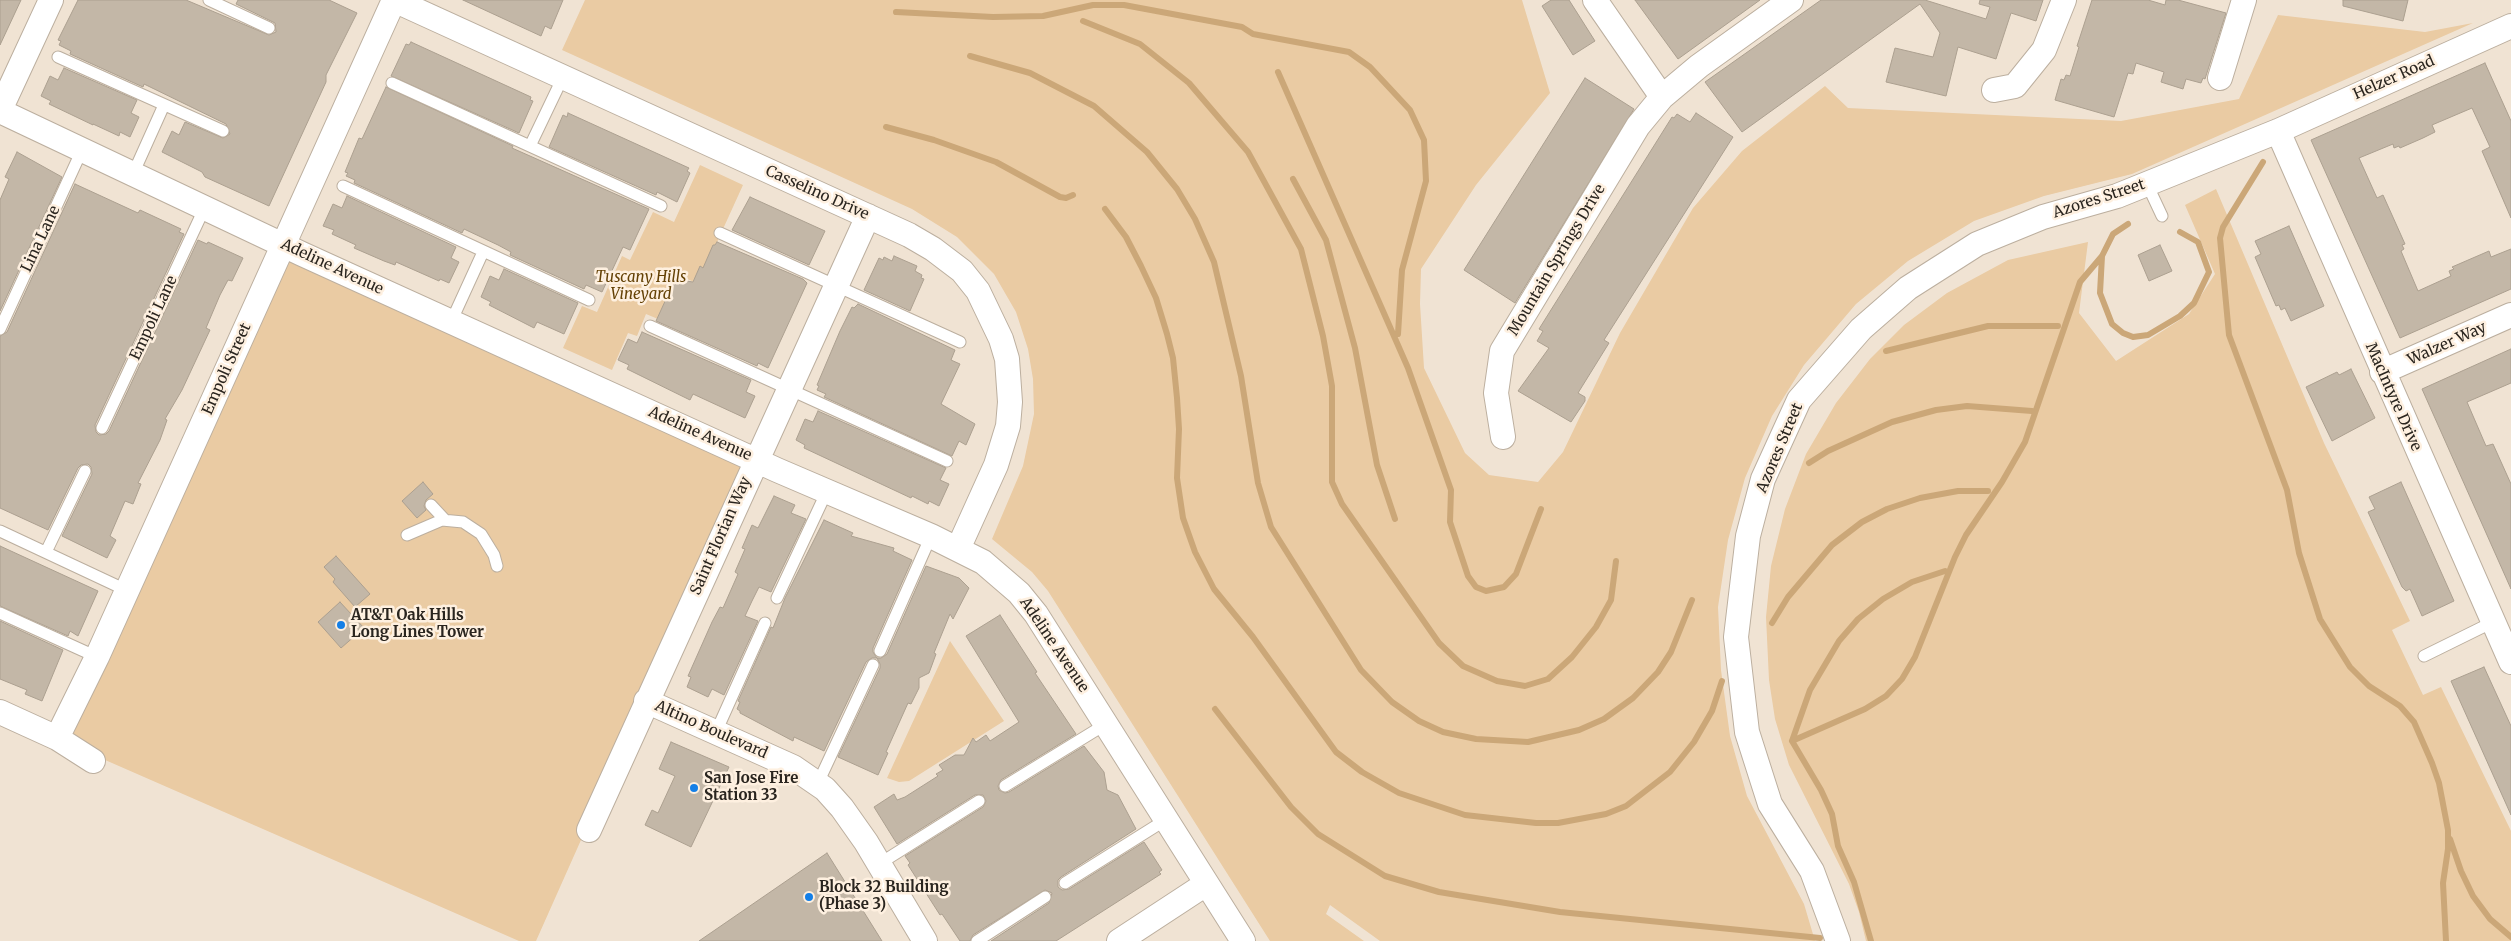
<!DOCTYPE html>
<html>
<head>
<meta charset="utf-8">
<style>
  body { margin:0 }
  canvas { display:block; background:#f0e3d3 }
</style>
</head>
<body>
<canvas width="2511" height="941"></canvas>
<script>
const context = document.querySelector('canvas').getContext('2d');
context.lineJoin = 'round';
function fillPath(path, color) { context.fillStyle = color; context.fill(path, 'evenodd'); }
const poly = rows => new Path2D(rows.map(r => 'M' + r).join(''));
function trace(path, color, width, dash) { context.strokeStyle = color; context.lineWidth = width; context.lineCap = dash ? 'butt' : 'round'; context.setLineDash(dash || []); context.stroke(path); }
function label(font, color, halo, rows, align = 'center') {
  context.font = font + ' Merriweather,serif'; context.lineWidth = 5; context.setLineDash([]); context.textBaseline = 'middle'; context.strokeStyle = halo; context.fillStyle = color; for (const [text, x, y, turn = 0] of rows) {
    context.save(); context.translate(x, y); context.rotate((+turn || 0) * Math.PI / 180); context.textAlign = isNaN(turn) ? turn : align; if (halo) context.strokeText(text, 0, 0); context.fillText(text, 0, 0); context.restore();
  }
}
fillPath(poly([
  [585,0,1522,0,1550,93,1476,185,1421,269,1420,304,1424,368,1465,453,1489,475,1538,482,1563,452,1620,333,1693,208,1742,151,1825,86,1848,108,2121,121,2239,99,2278,15,2425,32,2473,23,2132,174,2044,196,1974,221,1908,261,1856,304,1804,365,1772,416,1745,478,1728,540,1718,607,1721,670,1730,736,1747,796,1804,904,1815,941,1380,941,1330,905,1326,914,1364,941,1270,941,1048,591,1032,572,992,539,1023,466,1034,414,1033,379,1028,349,1016,312,994,274,957,237,912,209,562,50],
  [700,165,743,185,698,284,677,274,658,319,646,314,637,336,628,333,612,370,563,348,582,306,597,312,622,256,630,260,653,212,674,222],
  [2216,189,2324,443,2410,621,2392,630,2423,695,2441,687,2511,831,2511,941,1866,941,1859,912,1849,884,1789,765,1775,719,1769,680,1766,617,1771,566,1785,509,1806,454,1836,403,1870,359,1904,325,1947,293,2008,260,2088,242,2079,313,2116,361,2189,314,2215,274,2185,205],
  [286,254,749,463,536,941,519,941,96,756,65,737],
  [950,641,1004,721,909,781,899,782,887,778]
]), '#eacba3');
trace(poly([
  [896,12,993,17,1043,16,1093,5,1124,5,1242,27,1253,34,1349,52,1370,67,1410,110,1424,140,1426,181,1402,270,1398,334],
  [1083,21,1140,44,1189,83,1248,152,1301,249,1323,336,1332,386,1332,482,1342,504,1439,643,1463,666,1497,681,1525,686,1548,679,1572,657,1596,627,1611,600,1616,561],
  [970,56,1030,73,1094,106,1147,152,1177,189,1195,219,1214,262,1241,376,1258,483,1271,527,1361,670,1392,702,1419,721,1443,732,1476,739,1528,742,1579,730,1604,719,1633,698,1658,672,1671,652,1692,600],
  [1278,72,1408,368,1451,490,1450,522,1468,576,1476,587,1486,591,1504,587,1516,574,1541,509],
  [886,127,934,140,996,162,1060,197,1066,198,1073,195],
  [2263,162,2223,227,2220,238,2229,335,2287,490,2299,553,2320,619,2350,667,2369,686,2400,706,2414,722,2432,763,2439,783,2448,830,2448,849,2443,883,2446,941],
  [1293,179,1326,240,1355,348,1377,465,1395,519],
  [1105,209,1126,237,1141,266,1156,298,1167,334,1173,358,1177,398,1179,429,1177,478,1183,518,1195,552,1214,589,1253,637,1336,752,1362,772,1399,793,1465,815,1536,823,1558,823,1606,814,1626,806,1670,772,1694,742,1712,711,1722,681],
  [2102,256,2100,293,2112,324,2123,333,2133,337,2148,335,2180,316,2194,303,2209,272,2198,242,2180,232],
  [1886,351,1988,326,2058,326],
  [1809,463,1828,451,1892,422,1936,410,1967,406,2032,411],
  [1772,623,1788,597,1832,545,1862,522,1887,509,1920,498,1958,491,1988,491],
  [1215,709,1291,807,1318,834,1385,876,1439,892,1560,912,1820,938],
  [1792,741,1865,709,1886,696,1902,679,1915,657,1955,557,1966,535,2002,482,2025,442,2080,282,2102,256,2113,234,2128,224],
  [1792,741,1810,690,1839,641,1858,619,1883,599,1912,582,1945,571],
  [1792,741,1821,790,1832,814,1838,846,1854,882,1871,941],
  [2450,839,2461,871,2473,896,2490,919,2511,937]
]), '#cba778', 6);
const building = poly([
  [0,0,21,0,0,45,0,0],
  [78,0,186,0,269,35,276,32,275,23,236,4,238,0,329,0,357,13,326,75,326,82,269,206,205,177,202,172,162,152,172,131,179,135,185,122,223,138,230,134,226,124,144,84,143,87,70,54,71,51,59,45,61,41,58,40,78,0],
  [463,0,563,0,551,29,545,26,541,36,463,0],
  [1551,0,1569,0,1595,41,1573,55,1542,6,1551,0],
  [1635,0,1760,0,1678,59,1635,0],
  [1821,0,1925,0,1986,19,1990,7,1979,4,1980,0,2043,0,2036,21,2011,13,1996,59,1958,47,1946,96,1886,82,1895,48,1933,57,1940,33,1920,4,1742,132,1705,82,1821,0],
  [2092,0,2148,0,2165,5,2166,0,2178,0,2226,13,2205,79,2203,78,2201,83,2186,79,2183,89,2161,82,2164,72,2136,63,2133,74,2128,73,2114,117,2055,100,2061,79,2064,80,2066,75,2070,76,2079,47,2077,46,2092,0],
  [2343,0,2408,0,2403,21,2343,6,2343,0],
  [411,42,531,97,530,100,533,101,519,133,391,76,406,44,409,45,411,42],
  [2485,63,2511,121,2511,218,2482,151,2490,147,2472,108,2432,125,2435,132,2423,138,2400,148,2399,146,2394,148,2393,144,2359,158,2377,198,2383,195,2392,215,2405,244,2402,245,2404,249,2401,251,2418,291,2451,276,2449,271,2454,269,2452,267,2489,251,2491,257,2511,249,2511,289,2400,338,2311,140,2485,63],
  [64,68,137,100,131,113,139,117,130,137,120,132,119,136,93,124,93,125,49,104,51,101,41,96,50,76,58,80,64,68],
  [1585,78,1634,109,1515,303,1464,270,1585,78],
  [386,87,513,146,512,148,649,209,630,250,623,247,602,292,586,285,584,289,510,255,511,252,498,245,464,229,462,233,354,183,355,180,346,176,348,173,345,172,359,138,362,139,386,87],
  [568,113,689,168,687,171,690,173,677,202,657,192,656,195,549,147,563,115,567,117,568,113],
  [1696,113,1733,137,1604,340,1609,343,1578,393,1585,397,1585,401,1571,422,1518,391,1549,348,1537,341,1543,331,1539,329,1672,117,1674,118,1677,114,1690,122,1696,113],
  [17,152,62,177,0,311,0,200,9,179,5,177,17,152],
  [75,184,138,213,140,210,181,229,179,232,184,234,95,425,96,432,99,435,106,434,109,431,198,240,207,244,208,242,243,258,232,281,228,280,220,295,206,328,210,330,182,390,165,419,167,420,160,440,138,483,141,484,133,504,125,501,110,536,116,540,107,558,62,536,92,474,91,467,88,464,81,465,78,468,48,530,0,508,0,336,7,332,75,184],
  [347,196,456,247,451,258,459,262,449,283,440,279,439,281,396,262,395,265,384,261,354,248,356,245,332,234,334,230,323,226,333,204,342,208,347,196],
  [750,197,825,231,809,265,732,230,750,197],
  [2289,226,2324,306,2291,321,2285,308,2281,310,2279,305,2276,306,2255,257,2261,254,2255,241,2289,226],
  [717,242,803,279,807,283,768,368,758,363,757,366,656,321,672,286,679,280,693,282,700,266,703,268,713,245,715,245,717,242],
  [2160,245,2172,271,2149,281,2138,255,2160,245],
  [894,256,917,266,915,271,922,275,921,278,924,279,910,311,864,290,879,258,883,260,884,257,892,261,894,256],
  [504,269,578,303,564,334,537,322,534,328,489,305,491,302,481,297,490,276,499,280,504,269],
  [858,304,955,350,951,360,960,364,941,404,975,424,966,445,959,441,952,456,824,397,826,394,817,390,819,386,817,385,840,331,852,307,854,308,858,304],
  [642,332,751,380,746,392,755,396,745,418,693,394,690,400,627,369,629,365,618,360,628,339,637,343,642,332],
  [2511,349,2511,383,2467,402,2486,446,2493,444,2511,484,2511,589,2422,389,2511,349],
  [2351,369,2375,418,2332,441,2306,387,2337,372,2339,375,2351,369],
  [818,411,946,468,940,480,949,484,939,506,929,501,928,504,912,496,911,498,804,448,805,445,796,440,805,419,813,422,818,411],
  [423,482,433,494,426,500,424,506,426,510,417,518,402,501,423,482],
  [2401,482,2454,601,2422,616,2410,589,2406,591,2402,587,2368,512,2375,509,2369,497,2401,482],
  [774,496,795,505,791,513,806,519,771,592,759,587,752,601,745,616,758,621,724,695,712,689,708,697,687,687,691,677,688,676,712,622,720,607,723,608,738,574,735,572,745,549,742,548,752,525,758,528,774,496],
  [824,520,853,533,851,536,894,548,893,551,912,560,873,648,873,652,877,658,881,658,887,654,926,566,959,578,969,588,953,619,950,614,934,653,936,654,932,665,929,673,919,678,919,688,911,704,908,703,886,752,888,753,878,775,838,757,880,668,880,664,877,658,872,658,866,662,824,751,794,737,793,741,740,713,740,711,737,709,740,702,738,701,771,627,773,628,785,598,824,520],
  [0,546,98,591,78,636,70,631,68,636,0,606,0,546],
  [336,556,370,594,355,607,333,582,335,579,324,567,336,556],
  [340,602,364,628,341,648,318,622,340,602],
  [1000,615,1037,672,1035,673,1076,734,1001,780,998,786,999,790,1005,793,1009,792,1084,746,1104,772,1107,790,1118,795,1136,829,1061,877,1058,880,1058,887,1062,890,1069,889,1144,842,1162,870,1159,872,1161,874,1056,941,991,941,1049,903,1052,893,1045,890,973,935,970,941,960,941,942,914,940,915,908,865,910,863,905,856,983,807,986,801,983,795,975,795,897,844,874,807,894,794,897,800,905,797,938,776,936,774,943,770,939,765,955,755,964,755,973,738,976,742,986,735,990,741,1019,722,966,636,1000,615],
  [0,621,63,650,42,701,25,694,27,690,0,679,0,621],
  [2484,667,2511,726,2511,815,2451,681,2484,667],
  [671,742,729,767,691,847,645,825,652,810,658,813,675,776,659,769,671,742],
  [827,853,882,941,699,941,827,853]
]);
fillPath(building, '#c3b7a7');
trace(building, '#aca090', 1);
const lane = poly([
  [209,0,269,28],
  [58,57,223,131],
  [392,83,661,206],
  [530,146,563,77],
  [133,174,164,105],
  [2147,184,2162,216],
  [343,186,589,300],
  [720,233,960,342],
  [451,322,483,252],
  [650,326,947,461],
  [0,329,82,150],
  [102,428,205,207],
  [431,505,445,520],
  [0,531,126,590],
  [407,535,442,520,463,522,481,534,494,555,497,566],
  [46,552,85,471],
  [777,598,827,491],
  [0,613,97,657],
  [880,651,931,536],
  [2424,656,2493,622],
  [716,732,765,623],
  [818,783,873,665],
  [1005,786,1106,724],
  [879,864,979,801],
  [1065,883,1167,819],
  [977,941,1045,897]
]);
const street = poly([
  [394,0,909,235,933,249,962,271,978,291,1001,339,1007,359,1010,402,1008,426,996,465,958,549],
  [1595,0,1662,97],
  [2220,78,2244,0],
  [1994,90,2015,86,2044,50,2064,0],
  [0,110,51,0],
  [0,111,302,254,777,470,931,536,983,562,1019,593,1036,614,1243,941],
  [2278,131,2511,662],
  [2382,372,2511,315],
  [1503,437,1496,393,1502,351,1638,126,1662,97,1699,66,1791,0],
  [646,701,793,767,825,789,842,808,866,842,925,941],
  [0,712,57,738,93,761],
  [57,738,97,657,394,0],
  [589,830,868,216],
  [1119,941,1206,884],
  [1838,941,1812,871,1770,804,1747,732,1736,637,1748,536,1763,479,1799,400,1861,329,1908,288,1977,244,2043,217,2117,196,2278,131,2511,26]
]);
trace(lane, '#bcaf9f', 13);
trace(street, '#bcaf9f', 26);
trace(lane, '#fff', 11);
trace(street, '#fff', 24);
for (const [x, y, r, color] of [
  [341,625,5,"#147fe7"],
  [694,788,5,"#147fe7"],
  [809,897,5,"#147fe7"]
]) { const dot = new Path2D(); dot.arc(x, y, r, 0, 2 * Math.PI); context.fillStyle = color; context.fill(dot); trace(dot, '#fef0e0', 2); }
label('15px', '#2a251f', '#fef0e0', [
  ["Helzer Road",2394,78,-24],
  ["Casselino Drive",817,193,24],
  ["Azores Street",2099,199,-18],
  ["Lina Lane",41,239,-65],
  ["Mountain Springs Drive",1557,260,-59],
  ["Adeline Avenue",332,267,25],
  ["Empoli Lane",154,318,-65],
  ["Walzer Way",2447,344,-24],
  ["Empoli Street",227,369,-66],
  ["MacIntyre Drive",2393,397,66],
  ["Adeline Avenue",700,434,24],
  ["Azores Street",1780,448,-67],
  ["Saint Florian Way",721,536,-66],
  ["Adeline Avenue",1054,645,56],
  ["Altino Boulevard",711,730,24]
]);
label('italic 15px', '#644105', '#fef0e0', [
  ["Tuscany Hills",641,278],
  ["Vineyard",641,295]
]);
label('bold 15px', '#2a251f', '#fef0e0', [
  ["AT&T Oak Hills",351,616],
  ["Long Lines Tower",351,633],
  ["San Jose Fire",704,779],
  ["Station 33",704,796],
  ["Block 32 Building",819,888],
  ["(Phase 3)",819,905]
], 'left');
</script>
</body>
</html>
